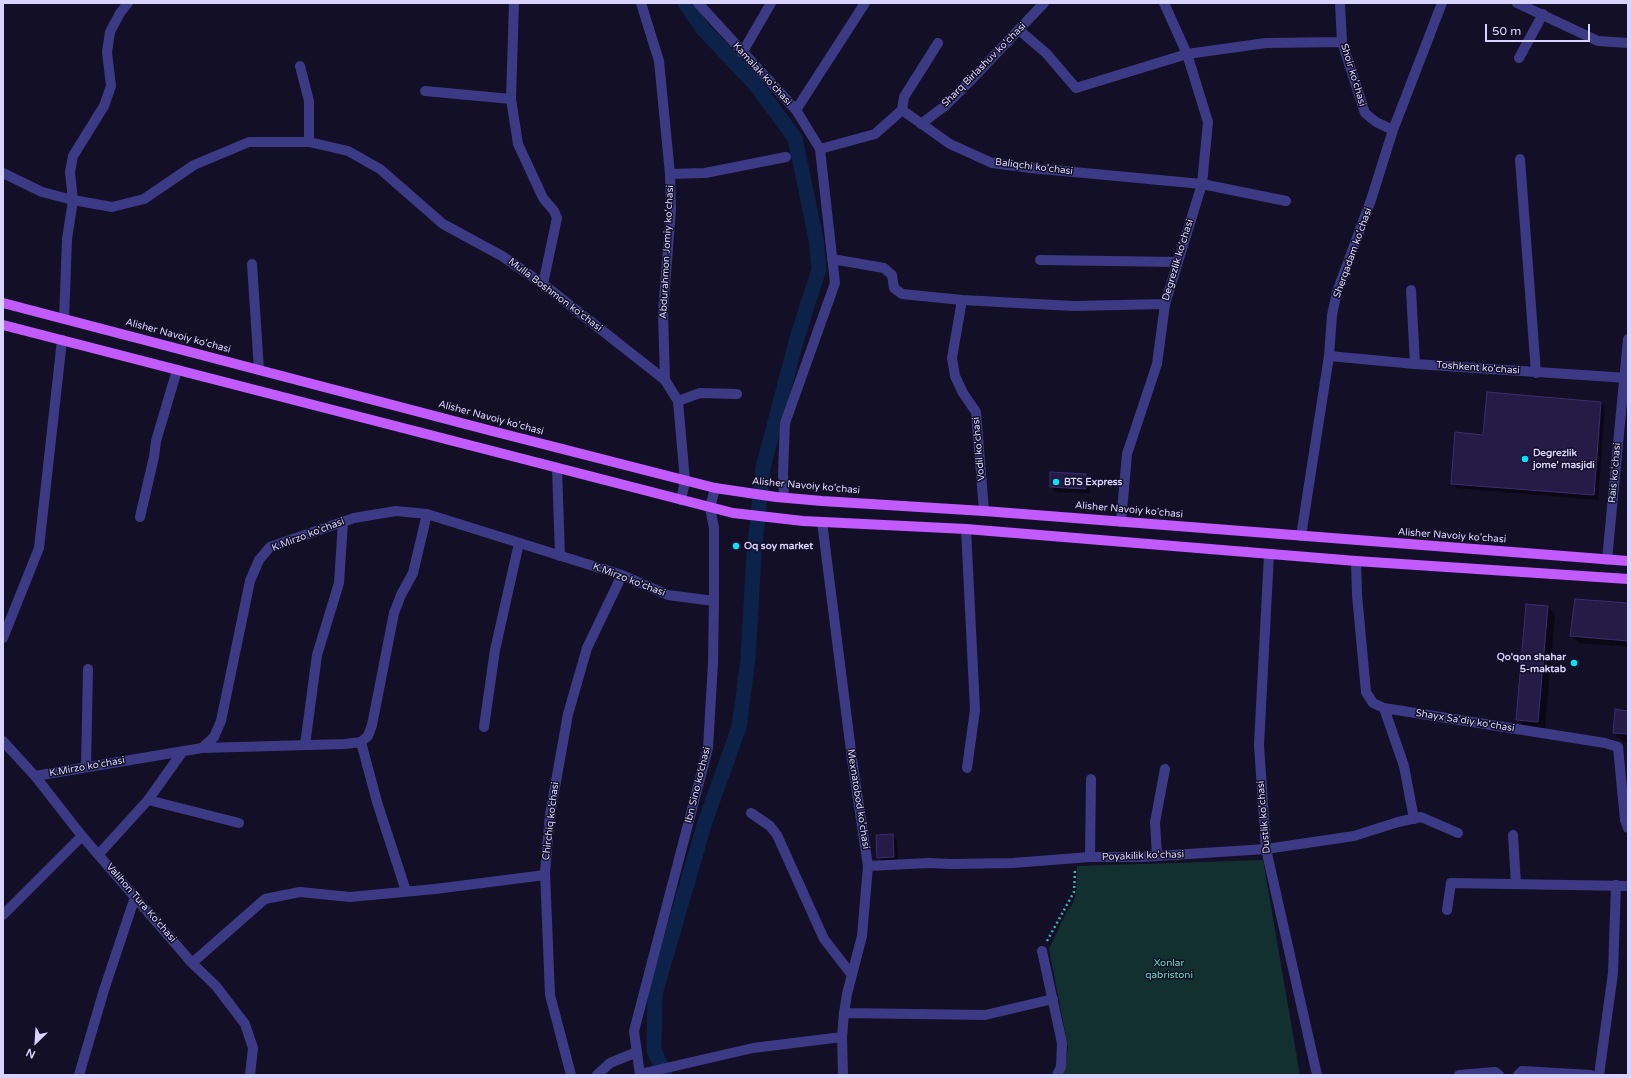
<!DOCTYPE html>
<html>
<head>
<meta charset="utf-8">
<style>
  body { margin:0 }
  #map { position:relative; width:1631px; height:1078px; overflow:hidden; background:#130f26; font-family:"Varela Round",sans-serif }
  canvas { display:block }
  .frame { position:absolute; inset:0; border:4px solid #d9d4ff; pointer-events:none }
  .north { position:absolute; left:16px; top:1022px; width:40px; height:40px; -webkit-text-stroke:3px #130f26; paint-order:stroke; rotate:205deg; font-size:11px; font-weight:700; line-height:16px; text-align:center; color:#d9d4ff }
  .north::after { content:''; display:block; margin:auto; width:14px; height:18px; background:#d9d4ff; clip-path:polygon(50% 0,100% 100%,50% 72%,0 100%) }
  .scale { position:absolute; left:1485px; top:24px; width:105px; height:18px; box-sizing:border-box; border:2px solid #d9d4ff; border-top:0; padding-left:5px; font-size:12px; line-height:14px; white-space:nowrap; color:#d9d4ff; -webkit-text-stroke:3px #130f26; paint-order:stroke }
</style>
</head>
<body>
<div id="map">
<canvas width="1631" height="1078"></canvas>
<div class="frame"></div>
<div class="north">N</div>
<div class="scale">50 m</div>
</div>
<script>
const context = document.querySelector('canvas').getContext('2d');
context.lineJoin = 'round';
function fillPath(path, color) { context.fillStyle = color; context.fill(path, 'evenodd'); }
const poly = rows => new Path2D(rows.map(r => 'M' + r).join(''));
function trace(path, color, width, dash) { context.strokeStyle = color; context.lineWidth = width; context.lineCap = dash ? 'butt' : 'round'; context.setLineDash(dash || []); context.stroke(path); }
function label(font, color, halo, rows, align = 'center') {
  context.font = font + ' "Varela Round",sans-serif'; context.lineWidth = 3; context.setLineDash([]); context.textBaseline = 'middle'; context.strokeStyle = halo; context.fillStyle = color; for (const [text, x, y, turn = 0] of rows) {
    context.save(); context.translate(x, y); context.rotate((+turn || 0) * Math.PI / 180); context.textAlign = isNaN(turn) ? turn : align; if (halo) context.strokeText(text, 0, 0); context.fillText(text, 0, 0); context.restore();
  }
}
fillPath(poly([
  [1263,860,1300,1075,1064,1075,1068,1047,1049,949,1066,913,1073,903,1076,893,1077,866]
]), '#12302f');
fillPath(poly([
  [1601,403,1605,407,1598,500,1456,488,1452,483],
  [1051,473,1086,475,1090,480,1090,493,1055,492,1051,487],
  [1628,604,1628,647,1579,643,1571,636],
  [1547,607,1555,614,1545,729,1524,727,1517,720],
  [1628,712,1628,742,1623,742,1614,733],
  [892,835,897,840,898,861,883,862,878,857]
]), '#0007');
trace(poly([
  [665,1075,654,1050,655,994,705,822,739,727,748,659,754,554,763,468,797,338,819,269,816,239,795,138,755,84,703,29,685,3]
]), '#0c2248', 15);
const building = poly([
  [1487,392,1601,402,1594,495,1451,484,1455,432,1483,435,1487,392],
  [1050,472,1086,474,1086,489,1050,487,1050,472],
  [1575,599,1628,603,1628,641,1570,636,1575,599],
  [1526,604,1548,606,1538,722,1516,720,1526,604],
  [1615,709,1628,711,1628,734,1613,733,1615,709],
  [893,834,894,857,877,858,876,835,893,834]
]);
fillPath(building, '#241b47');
trace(building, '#3b2d73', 1);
trace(poly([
  [1047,941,1074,892,1075,869]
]), '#2fb8b0', 2.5, [2, 3]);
trace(poly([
  [514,3,511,99,518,144,543,198,554,211,557,218,543,284],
  [641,3,659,61,670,174,671,209,663,312,665,380,678,401,685,481,681,500],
  [698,3,796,110,820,149,835,283,785,423,783,473,784,497],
  [1340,3,1342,42,1365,113,1376,122,1393,130],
  [1517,3,1598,41,1628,43],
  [1019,30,1046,53,1076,88,1187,54,1266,43,1342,42],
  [742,53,771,3],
  [1519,58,1543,14],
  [300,66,309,101,309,142],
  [425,91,511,99],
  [796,110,865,3],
  [902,110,904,97,938,43],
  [921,124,946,105,972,79,1044,3],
  [820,149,875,134,902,110,950,144,992,163,1031,168,1202,184,1286,201],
  [1520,159,1536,373],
  [3,173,42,192,73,200,112,207,144,199,194,165,249,142,309,142,348,151,380,169,443,224,502,256,543,284,665,380],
  [670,174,705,173,786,157],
  [832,259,884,268,892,275,894,288,902,294,962,300,952,358,955,376,963,393,976,412,984,511],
  [1040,260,1177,262],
  [252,264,259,370],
  [1411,290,1415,364],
  [962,300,1073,306,1165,304],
  [64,319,67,239,73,200,70,172,73,156,104,106,111,86,107,52,110,32,120,13,128,3],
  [1329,356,1415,364,1628,378],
  [678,401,700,393,737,394],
  [557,468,560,556],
  [140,517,154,457,156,441,177,370],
  [822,522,852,759,868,866,862,936,847,994,844,1013,842,1037,843,1075],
  [1121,522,1127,454,1157,364,1165,304,1202,184,1208,122,1187,54,1164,3],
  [966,529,975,710,967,768],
  [1301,536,1329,356,1332,315,1337,292,1371,200,1393,130,1442,3],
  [1269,554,1259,745,1266,849,1317,1075],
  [1607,560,1628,339],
  [1356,561,1357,595,1366,692,1373,703,1384,708,1605,743,1618,747,1625,820,1628,828],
  [3,638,39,548,62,340],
  [1384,708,1404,766,1414,819],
  [484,727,495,650,519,543],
  [3,741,35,776,82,836,192,963,216,986,245,1024,253,1048,250,1075],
  [361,742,377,802,406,891],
  [305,745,317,655,339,583,343,522],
  [202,748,345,744,361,742,368,736,372,725,394,613,401,595,413,573,427,514],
  [86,767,88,669],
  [35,776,202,748,214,737,221,721,250,581,259,560,270,547,354,518,396,511,427,514,622,575,668,595,714,601],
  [148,800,239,823],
  [751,813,770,826,777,835,824,939,852,975],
  [1513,835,1516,884],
  [99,854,148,800,183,751],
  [1157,856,1155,822,1165,769],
  [1090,857,1091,779],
  [868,866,929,863,952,864,1013,863,1090,857,1141,857,1266,849,1354,836,1398,822,1421,817,1458,833],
  [1447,910,1451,883,1628,886],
  [3,915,82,836],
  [1042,951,1062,1043,1061,1067,1057,1075],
  [192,963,265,899,300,892,350,897,435,889,545,875],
  [844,1013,985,1015,1053,999],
  [640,1074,753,1048,842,1037],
  [79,1075,104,990,135,897],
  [571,1075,550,995,545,872,550,815,568,714,587,648,622,575],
  [597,1075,610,1063,637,1052],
  [640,1075,634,1031,708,748,713,663,714,601,714,528,710,508,715,488],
  [1459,1075,1495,1072,1499,1075],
  [1518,1075,1522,1071,1591,1075],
  [1599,1075,1613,973,1616,885]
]), '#3d3a85', 10);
trace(poly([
  [3,303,492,431,715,488,776,497,822,501,984,511,1628,561],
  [3,325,733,513,803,521,966,529,1356,561,1628,579]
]), '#c25bff', 10);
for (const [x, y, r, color] of [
  [1525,459,4,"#00e5ff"],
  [1056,482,4,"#00e5ff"],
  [736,546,4,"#00e5ff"],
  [1574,663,4,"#00e5ff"]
]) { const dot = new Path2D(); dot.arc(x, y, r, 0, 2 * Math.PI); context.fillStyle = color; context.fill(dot); trace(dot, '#130f26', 1.5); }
label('10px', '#d9d4ff', '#130f26', [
  ["Sharq Birlashuv ko'chasi",984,65,-45],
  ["Kamalak ko'chasi",762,74,47],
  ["Shoir ko'chasi",1353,75,73],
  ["Baliqchi ko'chasi",1034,167,7],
  ["Abdurahmon Jomiy ko'chasi",667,252,-87],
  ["Sherqadam ko'chasi",1353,253,-70],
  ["Degrezlik ko'chasi",1178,260,-73],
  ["Mulla Boshmon ko'chasi",555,295,37],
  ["Alisher Navoiy ko'chasi",178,336,15],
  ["Toshkent ko'chasi",1478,368,4],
  ["Alisher Navoiy ko'chasi",491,418,15],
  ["Vodil ko'chasi",979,449,-95],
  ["Rais ko'chasi",1615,473,-85],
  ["Alisher Navoiy ko'chasi",806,486,5],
  ["Alisher Navoiy ko'chasi",1129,510,5],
  ["K.Mirzo ko'chasi",308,535,-21],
  ["Alisher Navoiy ko'chasi",1452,536,4],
  ["K.Mirzo ko'chasi",629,580,21],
  ["Shayx Sa'diy ko'chasi",1465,721,9],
  ["K.Mirzo ko'chasi",87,767,-10],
  ["Ibn Sino ko‘chasi",698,785,-76],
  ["Mexnatobod ko'chasi",858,799,81],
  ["Dustlik ko'chasi",1264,817,-95],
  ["Chirchiq ko’chasi",551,821,-83],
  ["Poyakilik ko'chasi",1143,856,-2],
  ["Valihon Tura Ko'chasi",141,903,49]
]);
label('bold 10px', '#d9d4ff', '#130f26', [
  ["Degrezlik",1533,453],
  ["jome' masjidi",1533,465],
  ["BTS Express",1064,482],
  ["Oq soy market",744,546],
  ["Qo'qon shahar",1566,657,"right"],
  ["5-maktab",1566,669,"right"]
], 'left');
label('10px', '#5fe0c0', '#130f26', [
  ["Xonlar",1169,963],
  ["qabristoni",1169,975]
]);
</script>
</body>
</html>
